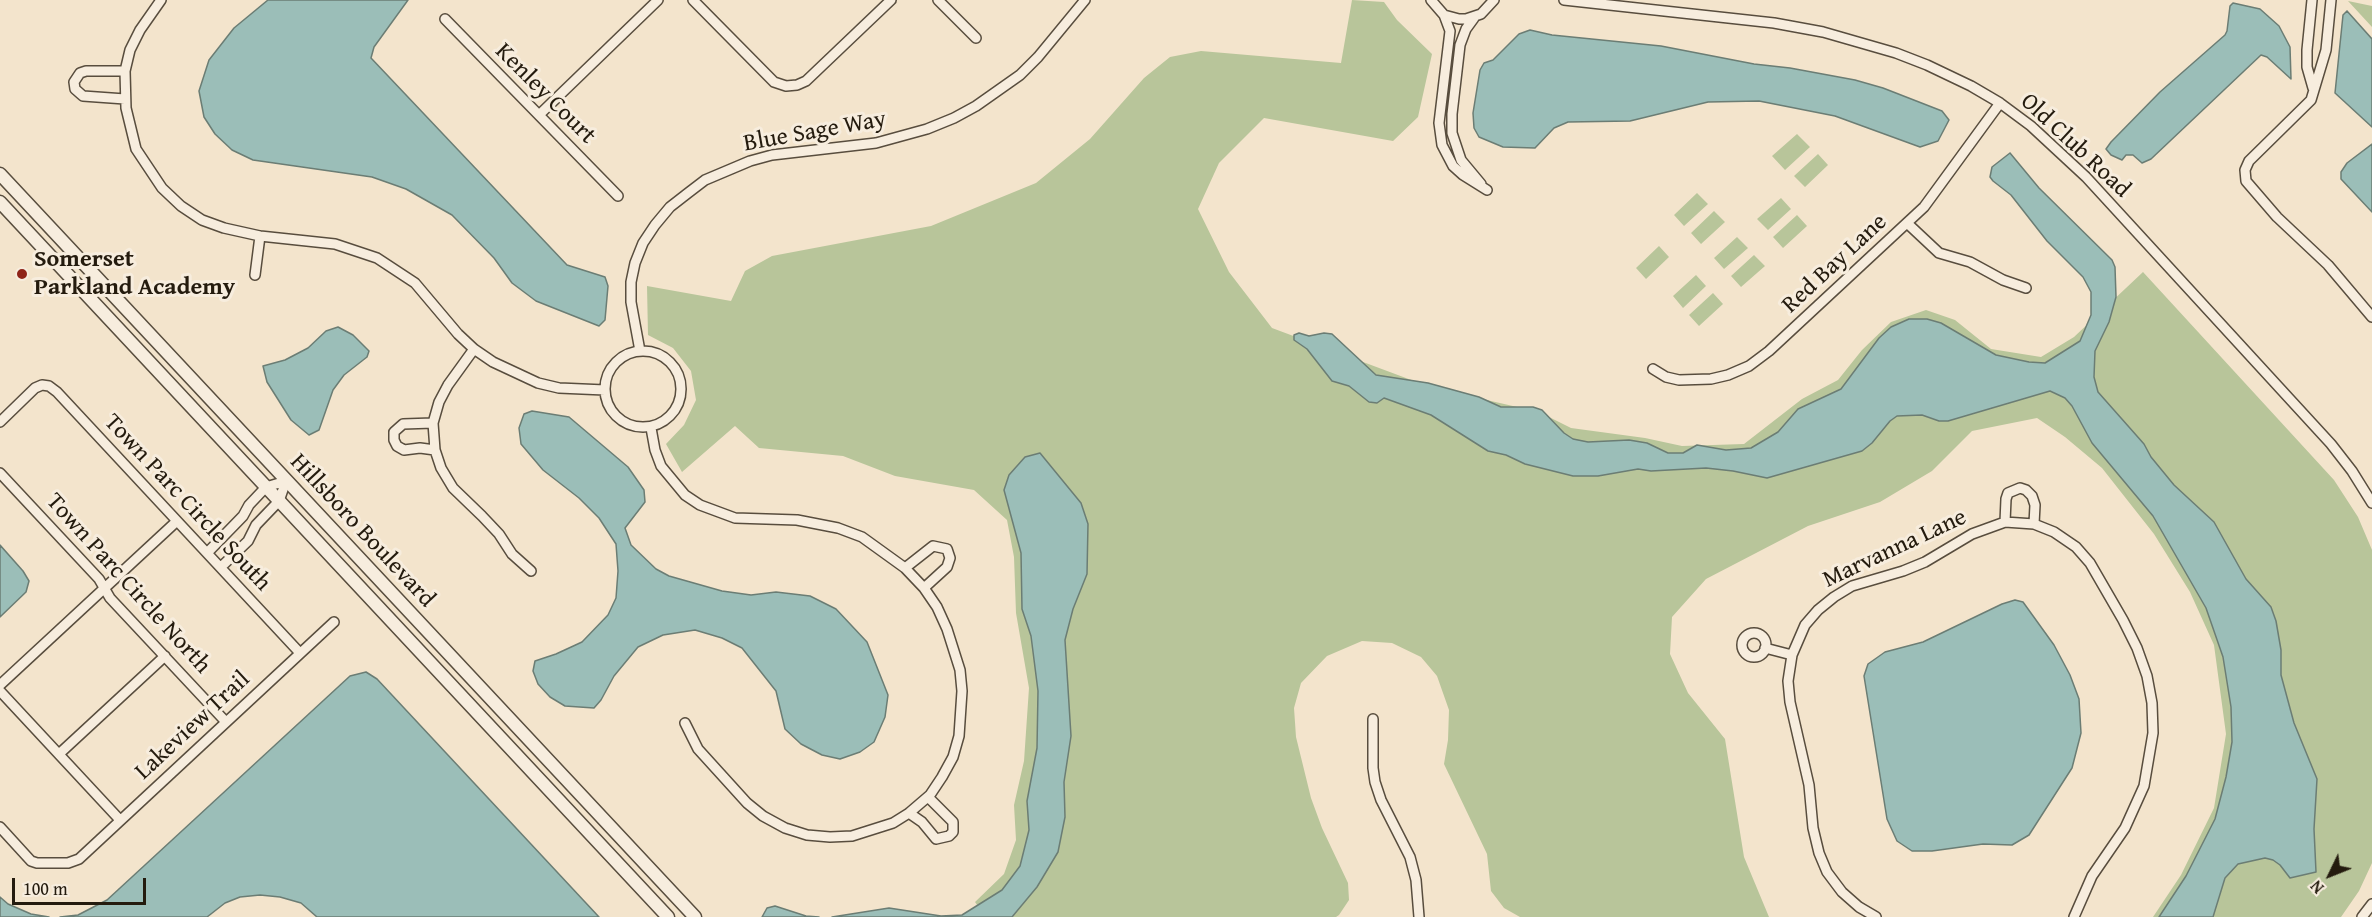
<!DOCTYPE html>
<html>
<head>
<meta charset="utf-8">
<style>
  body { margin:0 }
  #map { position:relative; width:2372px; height:917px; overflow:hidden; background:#f3e4cc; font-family:"Gentium Book Plus",serif }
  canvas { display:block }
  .north { position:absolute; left:2300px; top:845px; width:60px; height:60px; -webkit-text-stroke:4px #f7edde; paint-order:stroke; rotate:227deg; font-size:16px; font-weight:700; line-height:24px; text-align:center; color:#241b0e }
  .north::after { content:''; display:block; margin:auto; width:21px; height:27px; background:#241b0e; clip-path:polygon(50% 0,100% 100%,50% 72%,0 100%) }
  .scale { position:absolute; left:12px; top:878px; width:134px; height:27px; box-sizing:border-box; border:3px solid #241b0e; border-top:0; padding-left:8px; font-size:18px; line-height:21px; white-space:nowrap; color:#241b0e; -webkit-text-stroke:4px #f7edde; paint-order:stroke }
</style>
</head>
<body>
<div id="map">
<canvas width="2372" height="917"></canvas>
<div class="north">N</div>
<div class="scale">100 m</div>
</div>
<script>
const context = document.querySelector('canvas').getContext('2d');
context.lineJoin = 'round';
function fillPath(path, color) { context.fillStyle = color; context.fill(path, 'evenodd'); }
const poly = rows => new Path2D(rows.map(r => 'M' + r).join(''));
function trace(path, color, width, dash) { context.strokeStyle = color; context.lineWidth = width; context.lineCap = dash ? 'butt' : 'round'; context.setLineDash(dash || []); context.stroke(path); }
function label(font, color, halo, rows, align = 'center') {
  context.font = font + ' "Gentium Book Plus",serif'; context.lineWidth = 6; context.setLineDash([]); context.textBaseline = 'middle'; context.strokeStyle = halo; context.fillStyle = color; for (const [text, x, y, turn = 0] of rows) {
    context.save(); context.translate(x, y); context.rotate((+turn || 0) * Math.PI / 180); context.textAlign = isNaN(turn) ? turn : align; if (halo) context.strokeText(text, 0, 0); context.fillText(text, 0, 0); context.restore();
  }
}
fillPath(poly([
  [1352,0,1384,2,1397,20,1432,54,1418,117,1393,141,1264,118,1219,163,1198,209,1229,272,1272,328,1430,387,1539,412,1571,428,1645,438,1682,446,1744,444,1802,399,1838,380,1862,350,1891,322,1926,310,1955,320,1991,349,2041,357,2074,337,2143,272,2334,480,2358,517,2372,550,2372,863,2359,891,2341,917,2153,917,2181,875,2214,808,2226,734,2214,645,2190,592,2154,534,2102,468,2065,437,2037,418,1972,431,1932,471,1880,502,1808,526,1706,579,1672,617,1670,654,1688,693,1725,739,1744,857,1769,917,1520,917,1504,908,1491,891,1487,854,1444,764,1448,740,1449,710,1437,676,1421,657,1392,643,1362,641,1327,656,1301,683,1294,708,1296,737,1311,798,1322,828,1348,883,1349,900,1339,915,1336,917,986,917,975,902,1004,874,1016,840,1014,805,1024,761,1029,688,1016,613,1014,557,1007,520,974,490,895,476,843,456,759,448,735,426,682,472,666,444,684,425,696,400,691,371,673,348,648,335,647,286,731,301,745,271,772,256,931,226,1036,183,1090,139,1144,78,1170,57,1201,51,1341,63],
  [2348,1,2372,6,2372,27],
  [1797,134,1810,147,1785,170,1772,156],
  [1818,154,1828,165,1805,187,1794,176],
  [1697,193,1708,204,1684,226,1674,215],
  [1781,198,1791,209,1768,230,1757,219],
  [1714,211,1725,222,1701,244,1691,233],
  [1797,215,1807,226,1783,248,1773,237],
  [1737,237,1748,248,1724,269,1714,258],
  [1659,246,1669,257,1646,279,1636,268],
  [1754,255,1765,266,1741,287,1731,276],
  [1696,275,1706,286,1683,308,1673,296],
  [1713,293,1723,304,1699,326,1689,315]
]), '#b8c59a');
const water = poly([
  [268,0,408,0,374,47,371,58,567,265,605,277,608,286,605,320,599,326,536,301,512,283,494,258,452,215,406,189,372,177,253,160,232,150,215,134,204,117,199,91,209,60,234,28,268,0],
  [2233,3,2260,9,2279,26,2290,47,2291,79,2267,57,2261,55,2151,159,2142,163,2133,155,2126,155,2122,160,2111,155,2106,149,2111,142,2160,92,2225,35,2227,31,2230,6,2233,3],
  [2347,11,2372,39,2372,127,2335,93,2343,15,2347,11],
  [1530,30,1552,35,1661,46,1754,64,1790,68,1855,80,1883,88,1942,111,1949,120,1938,141,1920,147,1835,116,1759,101,1708,102,1630,121,1568,122,1554,128,1535,148,1503,147,1479,137,1474,128,1473,113,1480,70,1484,63,1493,60,1519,34,1530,30],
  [2372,144,2372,212,2341,179,2341,172,2347,163,2372,144],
  [2010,153,2039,188,2112,260,2115,267,2116,297,2109,322,2095,351,2094,377,2098,392,2144,444,2151,457,2174,485,2214,522,2246,579,2271,607,2276,621,2281,650,2281,675,2294,723,2317,779,2314,829,2316,872,2290,878,2280,865,2273,860,2265,858,2238,864,2225,878,2213,917,2159,917,2186,876,2215,819,2226,777,2232,742,2231,707,2223,657,2206,608,2153,516,2092,443,2072,406,2065,398,2050,391,1948,421,1939,421,1922,415,1897,416,1890,421,1872,443,1862,451,1767,478,1733,471,1706,468,1651,471,1638,469,1598,476,1573,476,1525,464,1506,455,1488,451,1431,415,1384,398,1377,403,1369,402,1349,386,1332,381,1307,349,1294,340,1294,335,1299,333,1309,336,1324,333,1332,334,1376,375,1428,383,1479,397,1501,407,1533,407,1542,410,1564,433,1573,439,1588,442,1629,440,1647,443,1668,453,1683,453,1697,445,1726,450,1751,448,1778,432,1798,409,1841,389,1879,338,1891,327,1909,319,1927,319,1941,323,1996,355,2029,362,2045,363,2080,341,2091,315,2091,292,2083,277,2047,241,2011,195,1993,181,1990,177,1992,167,2010,153],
  [338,327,353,335,369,351,367,357,344,375,333,390,319,430,309,435,291,420,267,382,263,366,285,360,308,348,326,331,338,327],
  [532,411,569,417,628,467,644,490,645,502,625,528,631,545,656,569,669,576,722,591,751,595,776,592,810,596,836,609,867,642,888,695,885,717,874,742,860,752,840,759,822,755,801,744,785,729,776,691,742,648,722,638,695,630,663,635,638,647,614,676,601,700,594,708,565,706,550,697,538,684,533,671,535,661,556,654,582,642,608,615,616,598,618,571,616,544,599,518,579,498,543,470,521,444,519,428,524,414,532,411],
  [1040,453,1081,503,1088,524,1087,574,1073,609,1065,640,1071,736,1064,782,1065,817,1058,852,1037,887,1012,917,832,917,889,908,941,916,962,915,1002,890,1020,866,1029,830,1027,801,1037,748,1038,691,1031,636,1022,609,1021,553,1004,490,1009,475,1025,457,1040,453],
  [0,545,23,571,29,581,26,592,0,617,0,545],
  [2015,600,2023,602,2054,645,2070,675,2079,699,2081,733,2072,768,2029,835,2012,845,1983,844,1932,851,1912,851,1897,841,1887,819,1864,676,1868,664,1885,652,1923,642,2002,604,2015,600],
  [366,672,377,679,599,917,317,917,301,903,280,897,260,895,240,897,225,903,207,917,60,917,78,915,107,900,350,676,366,672],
  [0,897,8,904,31,914,49,917,0,917,0,897],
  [775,906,806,916,819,917,762,917,767,908,775,906]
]);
fillPath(water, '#9bbeb8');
trace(water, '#6b7d74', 1.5);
const minor = poly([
  [161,0,140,30,130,50,125,71,126,108,136,149,162,188,181,206,202,220,224,228,260,236,335,244,377,258,415,283,458,334,474,349,493,362,538,383,559,388,605,390],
  [693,0,774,82,786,86,797,85,806,81,891,0],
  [938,0,976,38],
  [1431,0,1444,15,1459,19,1466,19,1481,14,1494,0],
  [1564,0,1774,23,1823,32,1896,53,1927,65,1971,86,2000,103,2031,126,2086,177,2331,444,2352,471,2372,503],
  [2312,0,2307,50,2307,67,2313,88],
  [2331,0,2326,50,2311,100,2249,161,2245,170,2246,181,2277,217,2328,265,2372,317],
  [1444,15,1450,31,1439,123,1442,145,1453,166,1463,175,1487,190],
  [1474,18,1466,29,1460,45,1452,114,1452,133,1461,160,1481,184],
  [445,19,618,196],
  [125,71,86,71,80,73,74,82,75,89,83,96,125,99],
  [539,115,658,0],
  [1907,223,1939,253,1970,262,2003,280,2026,288],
  [255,275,260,236],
  [474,349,448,385,439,402,433,423,435,450,441,468,453,488,482,516,499,534,512,554,531,571],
  '605 389a38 38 0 1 1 76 0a38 38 0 1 1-76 0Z',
  [640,351,631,302,631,282,635,263,643,243,655,225,670,207,688,193,705,180,750,161,772,155,876,143,927,129,954,118,976,106,1020,75,1038,57,1085,0],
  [1653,369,1666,377,1679,380,1711,379,1728,375,1749,366,1769,351,1924,207,2000,103],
  [0,422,35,388,42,385,49,386,57,392,300,653],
  [433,423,403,424,394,432,394,440,397,446,404,450,420,448,435,450],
  [651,428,655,450,661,466,685,495,700,505,735,518,797,520,838,528,862,537,905,568,924,588,937,607,947,629,960,670,962,691,959,736,953,757,942,777,930,795,909,813,893,823,852,836,830,837,807,835,785,828,763,816,747,803,698,749,685,723],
  [0,473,99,579,110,598,226,722],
  [2005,522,2006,499,2008,493,2020,488,2026,490,2032,496,2035,505,2034,524],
  [208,552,243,516,249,505,266,487,286,481],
  [221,567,248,541,256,525,279,501,286,481],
  [905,568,933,546,947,549,950,558,947,567,924,588],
  '1742 645a12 12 0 1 1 24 0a12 12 0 1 1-24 0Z',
  [1765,648,1792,655],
  [0,685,177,521],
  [0,691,120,820],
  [1373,719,1373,768,1375,782,1381,800,1410,857,1416,880,1419,917],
  [59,754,165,656],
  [909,813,922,822,936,839,949,836,953,832,953,822,928,797],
  [0,827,31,861,37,863,68,863,79,859,334,622],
  [1876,917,1859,907,1842,892,1827,872,1819,853,1813,828,1809,785,1790,702,1788,681,1792,655,1805,625,1818,610,1834,597,1852,586,1903,571,1925,562,1972,534,2005,522,2034,524,2054,532,2076,547,2090,563,2123,620,2137,648,2147,676,2152,703,2153,733,2144,786,2125,828,2092,876,2074,917],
  [2362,917,2372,904]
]);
const tertiary = poly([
  [0,174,695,917],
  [0,202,668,917]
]);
trace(minor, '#584d3e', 12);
trace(tertiary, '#584d3e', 15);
trace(minor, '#f7edde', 9);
trace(tertiary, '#f7edde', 12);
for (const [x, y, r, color] of [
  [22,274,6,"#8f2418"]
]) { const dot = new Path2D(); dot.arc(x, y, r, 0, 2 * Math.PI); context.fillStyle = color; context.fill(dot); trace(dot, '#f7edde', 2); }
label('24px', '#241b0e', '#f7edde', [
  ["Kenley Court",545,94,45],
  ["Blue Sage Way",815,132,-10],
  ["Old Club Road",2075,146,43],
  ["Red Bay Lane",1835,264,-43],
  ["Town Parc Circle South",187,503,47],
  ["Hillsboro Boulevard",362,531,47],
  ["Marvanna Lane",1895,549,-25],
  ["Town Parc Circle North",128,584,48],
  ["Lakeview Trail",193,726,-43]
]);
label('bold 24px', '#241b0e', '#f7edde', [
  ["Somerset",34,260],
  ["Parkland Academy",34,288]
], 'left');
</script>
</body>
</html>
